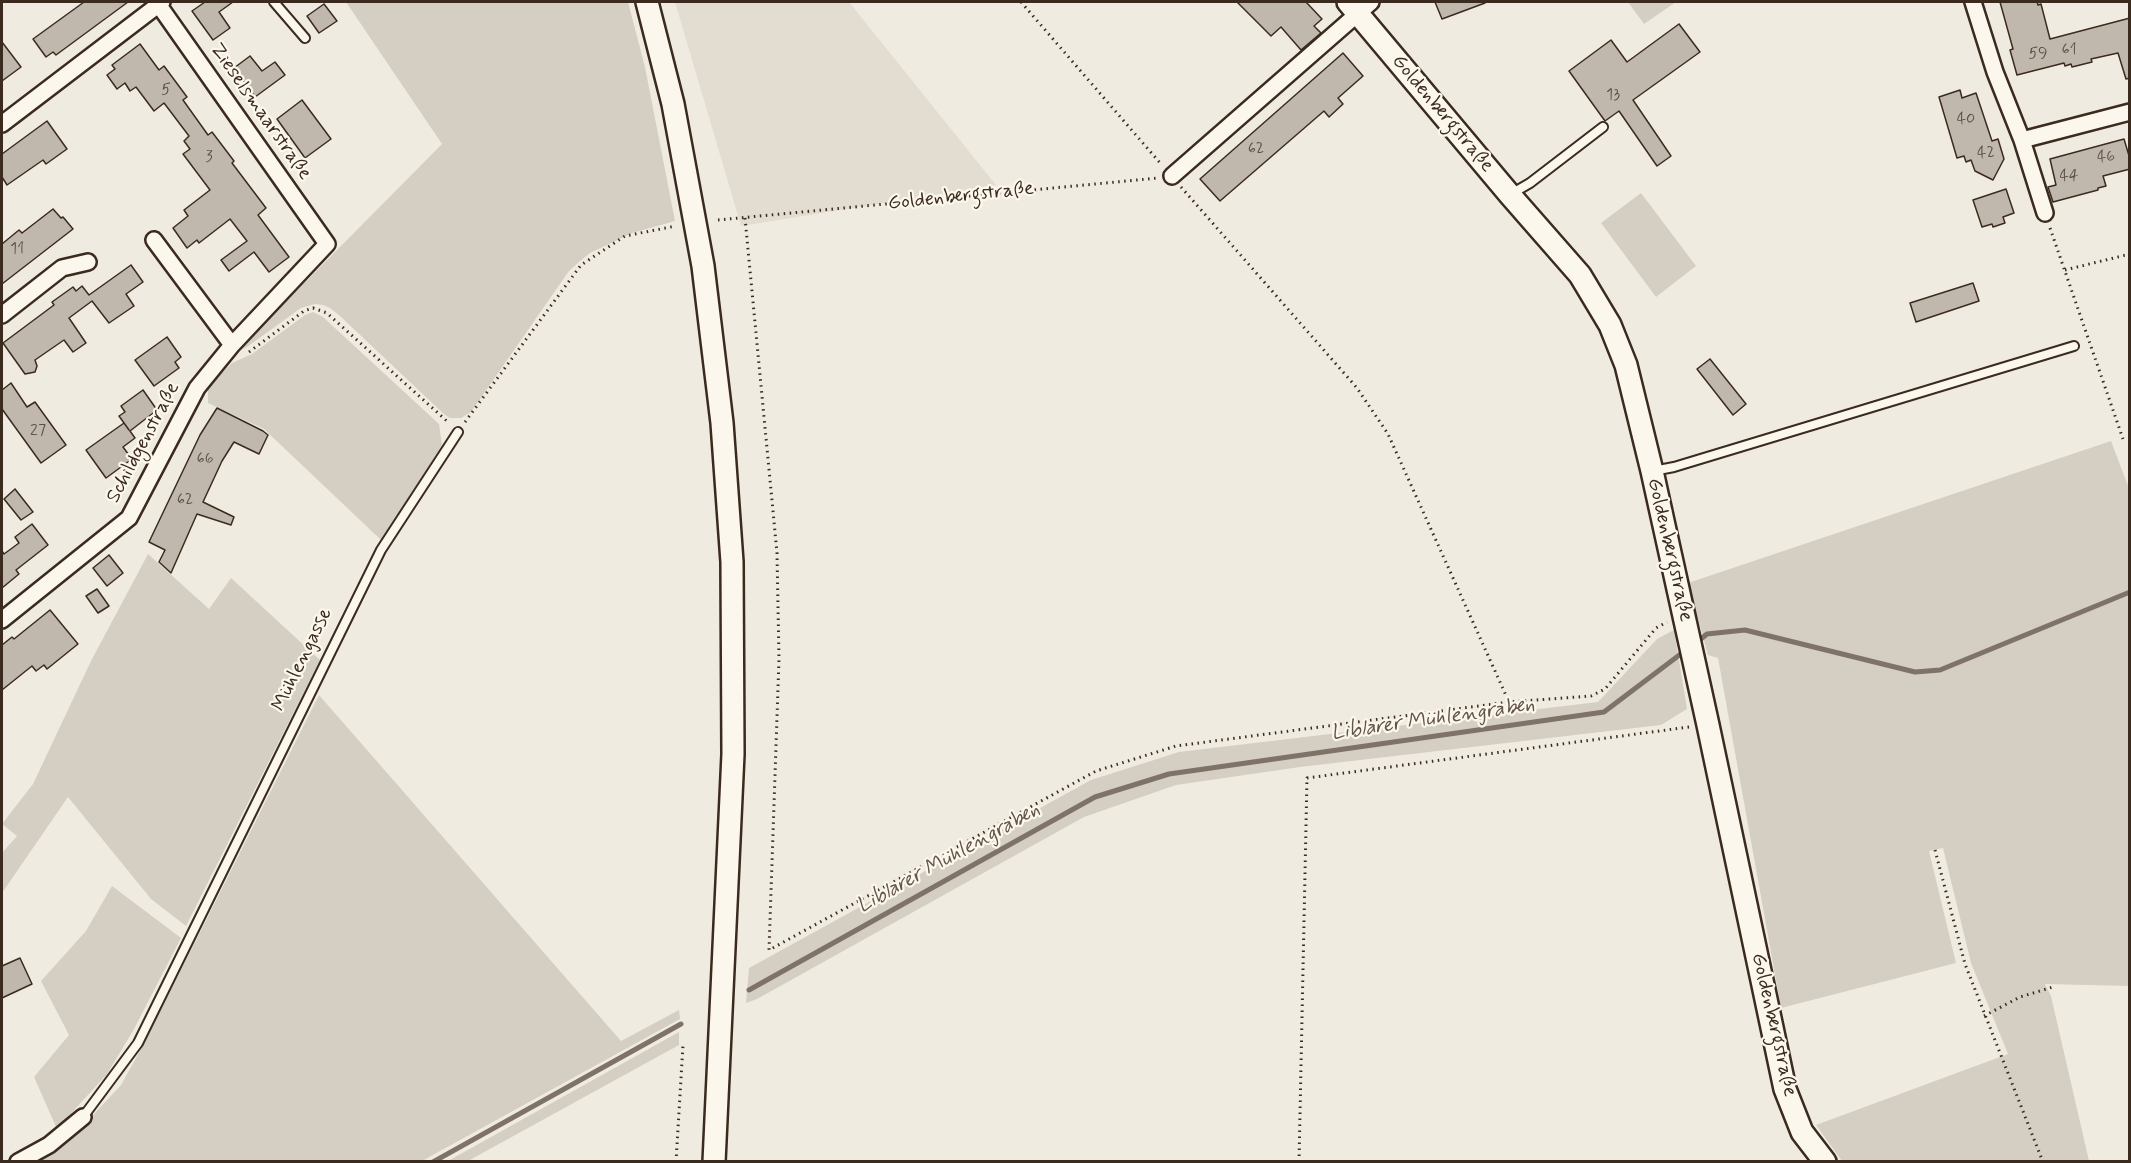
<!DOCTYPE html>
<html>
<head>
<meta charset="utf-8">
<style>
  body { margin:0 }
  #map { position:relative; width:2131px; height:1163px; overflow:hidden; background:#f0ebe0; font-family:Mynerve,sans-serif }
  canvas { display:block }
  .frame { position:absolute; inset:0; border:3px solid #3b2a1e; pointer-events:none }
</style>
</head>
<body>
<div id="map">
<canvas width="2131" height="1163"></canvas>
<div class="frame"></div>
</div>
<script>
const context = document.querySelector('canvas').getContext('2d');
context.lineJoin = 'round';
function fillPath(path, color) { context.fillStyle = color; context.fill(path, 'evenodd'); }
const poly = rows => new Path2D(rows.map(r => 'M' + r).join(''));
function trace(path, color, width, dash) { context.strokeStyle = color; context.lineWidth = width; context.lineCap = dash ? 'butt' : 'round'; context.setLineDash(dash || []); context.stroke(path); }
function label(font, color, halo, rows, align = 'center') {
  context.font = font + ' Mynerve,sans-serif'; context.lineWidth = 4.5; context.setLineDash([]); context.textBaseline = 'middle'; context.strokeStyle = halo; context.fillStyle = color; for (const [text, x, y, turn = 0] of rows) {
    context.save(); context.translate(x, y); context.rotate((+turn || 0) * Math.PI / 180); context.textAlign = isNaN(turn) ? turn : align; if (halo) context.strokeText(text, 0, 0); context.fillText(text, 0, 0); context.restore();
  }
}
fillPath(poly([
  [675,2,849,2,996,185,741,226]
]), '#e2dcd1');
fillPath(poly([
  [346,2,628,2,645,67,675,221,632,233,590,253,580,261,569,271,471,412,461,418,450,418,445,415,340,316,330,308,323,305,315,304,301,308,247,347,236,352,442,144],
  [1628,2,1676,2,1644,24],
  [1641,193,1696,266,1656,297,1601,223],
  [313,312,323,317,439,424,442,445,381,540,264,429,208,403,208,387,232,363,252,354,305,315],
  [2111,441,2130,491,2129,986,2045,984,2051,996,2089,1161,1842,1161,1816,1125,2008,1054,1971,963,1943,848,1929,851,1956,963,1781,1008,1718,658,1708,655,1688,583],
  [148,554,209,609,231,578,320,660,186,926,151,899,68,797,2,893,2,853,17,836,2,824,33,784,91,661],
  [1674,630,1687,709,1661,725,1300,767,1176,785,1084,817,757,999,746,1003,749,968,1091,780,1179,752,1598,702,1657,639],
  [319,695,621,1041,679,1010,680,1019,422,1161,33,1162,67,1143,121,1085,146,1040],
  [112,886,181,938,133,1031,107,1074,57,1129,34,1077,69,1035,41,981,86,931],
  [679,1032,679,1045,468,1161,448,1161]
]), '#d5cec3');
trace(poly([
  [1696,643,1707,634,1745,630,1915,672,1940,670,2130,592],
  [749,990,1095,797,1169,774,1604,712,1686,650],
  [433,1162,681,1024]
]), '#7f7367', 5);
const building = poly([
  [84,2,128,2,56,55,53,52,46,57,33,39,84,2],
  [205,2,233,2,219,12,230,28,213,40,192,11,205,2],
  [1237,2,1306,2,1322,19,1314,26,1321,33,1301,50,1281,27,1271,36,1237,2],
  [1435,2,1485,2,1485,3,1442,19,1435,2],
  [2000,2,2037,2,2038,5,2041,4,2050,39,2130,18,2130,78,2126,79,2118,53,2091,59,2092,62,2072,67,2071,64,2065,66,2064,63,2017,75,2010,50,2013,49,2000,2],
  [324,4,337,21,319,33,307,16,324,4],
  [1679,24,1700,52,1633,100,1671,156,1657,166,1619,111,1605,121,1569,71,1611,40,1627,62,1679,24],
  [2,42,21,67,2,81,2,42],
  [140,44,159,70,164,66,187,97,183,100,208,135,212,132,234,161,232,163,266,208,258,215,289,257,269,272,254,252,229,271,221,260,247,241,230,219,199,243,197,240,187,248,173,228,188,216,184,210,210,190,183,154,190,149,184,141,189,136,164,103,154,111,136,87,130,91,125,83,117,89,107,75,115,69,112,65,140,44],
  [1343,53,1363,76,1338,98,1343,104,1329,117,1324,111,1220,201,1200,179,1343,53],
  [250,56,262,71,275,62,285,75,255,97,234,68,250,56],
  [1960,90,1962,98,1976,93,1992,141,1998,139,2004,159,1993,180,1975,171,1971,160,1966,162,1964,156,1957,158,1939,97,1960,90],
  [302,100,331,139,305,158,277,119,302,100],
  [47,121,67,149,46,164,43,160,7,185,2,177,2,154,47,121],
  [2124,139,2130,159,2130,169,2103,176,2106,186,2098,188,2098,190,2053,202,2048,187,2056,185,2050,159,2124,139],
  [2006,189,2014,213,2003,217,2005,223,1993,227,1992,224,1982,227,1973,200,2006,189],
  [53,209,61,218,63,217,73,229,2,284,2,244,19,230,22,233,53,209],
  [131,265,143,282,126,294,134,306,109,323,92,301,69,318,86,343,73,352,64,340,35,360,37,366,35,372,25,374,3,343,54,305,52,302,73,287,76,291,82,286,89,295,131,265],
  [1973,283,1979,301,1916,322,1910,303,1973,283],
  [167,337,181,357,175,362,179,368,154,386,135,360,167,337],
  [1710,359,1746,404,1733,415,1697,369,1710,359],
  [11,383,27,407,35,402,66,445,41,463,2,409,2,390,11,383],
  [143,390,157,410,130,431,135,438,123,447,132,459,106,478,86,450,124,423,129,430,119,416,125,412,121,406,143,390],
  [217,408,263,431,268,435,259,454,234,442,222,461,203,502,234,517,231,525,197,514,171,573,159,562,165,550,149,542,200,435,217,408],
  [15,489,33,512,21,520,4,499,15,489],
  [32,524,48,545,16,570,19,574,2,588,2,551,4,554,19,543,15,537,32,524],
  [109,555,123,573,107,586,93,568,109,555],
  [97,589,109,606,98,613,86,596,97,589],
  [50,610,78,644,47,669,44,665,36,671,32,666,2,690,2,645,12,637,14,639,50,610],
  [20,958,32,984,2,998,2,966,20,958]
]);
fillPath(building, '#c0b8ad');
trace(building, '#3b2a1e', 1.5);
const lane = poly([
  [274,2,305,38],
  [1511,194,1530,183,1603,127],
  [1653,471,1674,467,2074,346],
  [83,1117,138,1043,381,550,458,432]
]);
const street = poly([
  [1973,2,1995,72,2022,140,2130,112],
  [2,124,162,2],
  [2022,140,2045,213],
  [1172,176,1371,2],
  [154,240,232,345],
  [2,315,62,268,88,262],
  [2,620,129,518,197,388,232,345,327,244,158,4],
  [18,1162,49,1145,83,1117]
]);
const secondary = poly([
  [647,2,673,104,703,266,722,423,732,562,733,754,714,1162],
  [1348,2,1510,195,1580,275,1610,325,1626,365,1652,471,1708,725,1785,1089,1802,1132,1825,1162]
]);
trace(lane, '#3b2a1e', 12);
trace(street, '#3b2a1e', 20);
trace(secondary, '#3b2a1e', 26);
trace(poly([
  [1021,2,1161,164],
  [1181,187,1357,388,1388,434,1509,702],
  [745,218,777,553,779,659,769,950,1096,771,1176,746,1509,702,1591,696,1605,689,1656,628,1667,622],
  [718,220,1158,178],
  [2050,228,2123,439],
  [2065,270,2130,254],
  [249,352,304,311,313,308,327,313,449,423],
  [465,422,581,265,625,236,676,226],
  [1935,850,1965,964,2043,1162],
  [1984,1016,2020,997,2053,987],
  [676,1162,683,1045],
  [1299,1162,1307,778,1689,727]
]), '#3b2a1e', 3, [1.5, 4.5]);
trace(lane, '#fbf7ec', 8);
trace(street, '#fbf7ec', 15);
trace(secondary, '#fbf7ec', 21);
label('16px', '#5c4e42', null, [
  ["61",2069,51],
  ["59",2038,55],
  ["5",166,91],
  ["13",1613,96],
  ["40",1966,120],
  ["62",1256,150],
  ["42",1986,154],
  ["3",209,158],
  ["46",2106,158],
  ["44",2069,177],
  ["11",17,250],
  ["27",38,432],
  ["66",205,460],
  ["62",185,501]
]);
label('20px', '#3b2a1e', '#fbf7ec', [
  ["Zieselsmaarstraße",260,112,55],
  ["Goldenbergstraße",1442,114,50],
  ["Goldenbergstraße",961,197,-6],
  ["Schildgenstraße",144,443,-62],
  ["Goldenbergstraße",1669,550,77],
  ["Mühlengasse",303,660,-64],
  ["Goldenbergstraße",1773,1025,77]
]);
label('italic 21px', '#635448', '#fbf7ec', [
  ["Liblarer Mühlengraben",1433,720,-8],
  ["Liblarer Mühlengraben",949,859,-29]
]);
</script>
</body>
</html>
